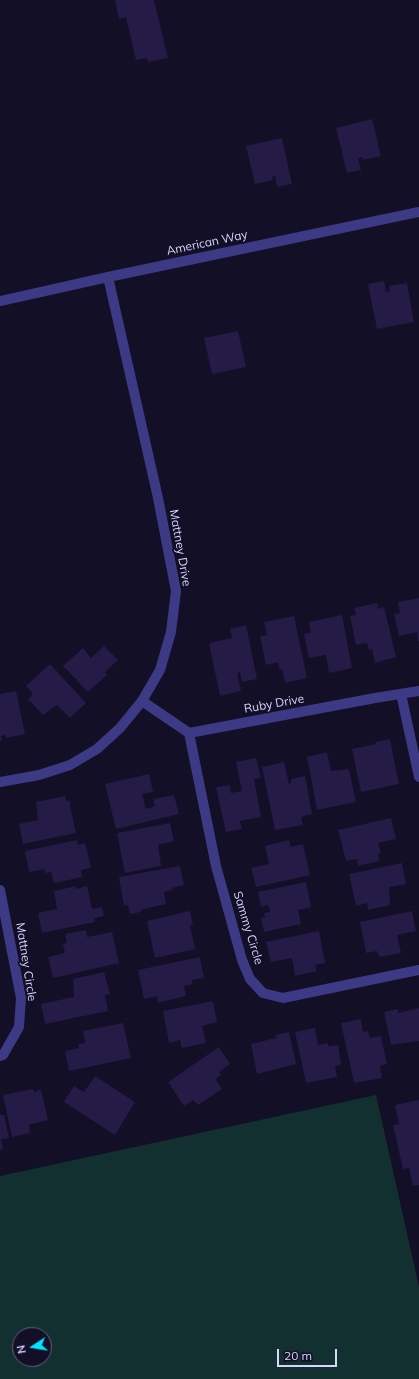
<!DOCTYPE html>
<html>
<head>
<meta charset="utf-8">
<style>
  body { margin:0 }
  #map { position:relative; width:419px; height:1379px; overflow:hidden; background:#130f26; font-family:Mulish,sans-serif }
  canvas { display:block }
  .north { position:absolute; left:12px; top:1327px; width:40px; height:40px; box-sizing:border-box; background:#130f26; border:1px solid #625e7d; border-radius:50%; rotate:258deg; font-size:11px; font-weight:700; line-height:16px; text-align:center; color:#d9d4ff }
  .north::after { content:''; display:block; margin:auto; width:14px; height:18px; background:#00e5ff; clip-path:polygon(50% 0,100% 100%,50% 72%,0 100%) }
  .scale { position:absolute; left:277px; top:1349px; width:60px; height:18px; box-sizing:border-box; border:2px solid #d9d4ff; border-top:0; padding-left:5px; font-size:12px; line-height:14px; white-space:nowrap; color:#d9d4ff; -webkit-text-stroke:3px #130f26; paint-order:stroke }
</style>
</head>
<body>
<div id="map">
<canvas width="419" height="1379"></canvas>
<div class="north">N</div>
<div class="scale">20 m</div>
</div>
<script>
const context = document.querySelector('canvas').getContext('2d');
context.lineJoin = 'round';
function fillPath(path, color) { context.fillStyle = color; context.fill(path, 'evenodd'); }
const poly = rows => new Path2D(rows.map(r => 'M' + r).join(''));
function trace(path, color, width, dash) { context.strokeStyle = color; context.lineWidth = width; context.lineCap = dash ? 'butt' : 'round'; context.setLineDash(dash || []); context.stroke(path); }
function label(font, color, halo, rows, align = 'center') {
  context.font = font + ' Mulish,sans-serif'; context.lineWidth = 4; context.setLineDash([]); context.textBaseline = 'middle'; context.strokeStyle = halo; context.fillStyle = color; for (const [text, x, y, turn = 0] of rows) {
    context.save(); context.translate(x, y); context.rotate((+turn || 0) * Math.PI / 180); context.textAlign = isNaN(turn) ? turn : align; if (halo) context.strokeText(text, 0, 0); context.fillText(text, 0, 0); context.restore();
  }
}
fillPath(poly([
  [376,1095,419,1287,419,1379,0,1379,0,1176],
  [20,1335,44,1335,44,1359,20,1359]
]), '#12302f');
fillPath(poly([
  [115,0,154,0,168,58,148,62,147,58,136,60,126,17,119,19],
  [372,119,381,156,363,160,362,157,358,158,361,170,347,173,336,128],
  [282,138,292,184,277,187,275,176,272,177,273,180,255,184,246,146],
  [384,281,386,292,390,291,389,286,407,283,414,322,377,329,368,284],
  [238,331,246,367,212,374,204,338],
  [419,598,419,641,418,641,417,632,399,636,394,614,400,613,398,602],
  [377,603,378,609,384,607,396,657,375,663,372,649,369,650,367,643,356,645,350,616,356,615,354,608],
  [342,615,352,668,329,673,326,655,309,658,304,634,311,633,309,622],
  [294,616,307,678,285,683,282,669,279,669,278,662,266,665,260,636,267,635,264,622],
  [246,625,257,679,242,682,240,672,237,673,241,691,220,696,209,643,232,638,230,629],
  [104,646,118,660,105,672,107,675,88,692,63,666,83,648,91,658],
  [50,664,86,703,70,718,57,705,43,715,28,699,33,694,26,686],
  [16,691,25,734,6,738,5,735,1,736,2,741,0,741,0,694],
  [390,739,399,784,361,792,352,749,376,744,375,742],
  [327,752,331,771,349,769,356,802,317,810,307,757],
  [256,758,261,778,254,779,261,817,240,821,242,829,226,832,216,787,230,785,231,793,242,791,236,762],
  [284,762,289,784,291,783,291,779,305,776,312,814,301,817,303,825,275,830,262,767],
  [149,774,153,792,142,794,146,809,155,806,153,799,174,795,179,814,116,829,105,784],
  [65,796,66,801,69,800,76,833,23,844,19,824,38,820,36,802],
  [391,818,396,839,378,843,381,853,378,854,379,861,358,866,357,859,346,861,338,830],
  [170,823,174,841,158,845,161,866,125,873,117,833],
  [77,840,78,845,85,843,91,868,81,870,82,877,54,883,51,872,45,873,44,869,29,872,25,851],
  [289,840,291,847,303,844,310,875,256,887,251,868,269,864,265,846],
  [402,863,406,884,389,887,390,905,368,910,367,903,356,906,349,874],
  [180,866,184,885,172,888,172,890,164,892,166,904,140,910,141,912,130,914,128,905,124,906,119,877],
  [306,882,311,907,298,910,301,924,264,932,261,918,265,917,264,913,270,912,268,905,261,907,258,892],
  [76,886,76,889,87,886,92,909,102,907,104,916,94,918,95,922,42,933,38,913,57,909,54,891],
  [190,911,193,925,190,925,195,949,155,958,147,921],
  [412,911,416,931,397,935,401,953,379,957,377,951,366,953,360,922],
  [86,930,87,937,112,932,119,963,53,978,48,957,65,953,63,944,67,943,65,934],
  [319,931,325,963,315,965,317,971,295,976,292,958,271,962,266,942],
  [200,957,204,978,192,980,192,984,184,986,186,996,158,1003,157,996,144,999,138,970],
  [104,972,110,994,105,995,108,1011,45,1024,41,1004,74,997,73,979],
  [213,1001,217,1022,202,1026,206,1043,182,1048,180,1040,169,1043,163,1011],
  [419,1008,419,1041,391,1045,384,1012,398,1009,398,1013],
  [361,1019,363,1032,368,1031,370,1038,381,1036,387,1064,380,1066,382,1078,354,1083,341,1023],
  [123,1023,131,1058,69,1071,65,1051,79,1048,78,1044,85,1043,83,1031],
  [315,1028,318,1045,328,1043,328,1046,338,1045,341,1065,335,1066,337,1077,306,1083,295,1032],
  [289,1032,296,1064,257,1074,251,1044,276,1038,275,1035],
  [219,1047,230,1064,219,1072,221,1075,215,1079,222,1089,198,1105,193,1100,184,1106,168,1082],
  [95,1076,135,1102,115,1135,64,1102,74,1086,84,1092],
  [33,1089,34,1092,41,1090,48,1120,29,1125,30,1133,12,1137,3,1095],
  [419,1100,419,1185,413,1186,409,1168,403,1169,393,1125,399,1124,395,1105],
  [0,1115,4,1115,9,1138,1,1139,3,1149,0,1150]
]), '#241b47');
trace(poly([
  [0,301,108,277,419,212],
  [401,694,419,777],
  [142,701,189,733,375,698,419,691],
  [189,733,216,866,242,960,250,979,263,993,283,998,419,970],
  [0,782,39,775,70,765,97,749,120,728,142,701,160,670,171,632,176,591,158,498,108,277],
  [0,890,21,998,19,1027,3,1055,0,1056]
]), '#3d3a85', 10);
label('12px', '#d9d4ff', '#130f26', [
  ["American Way",207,243,-12],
  ["Mattney Drive",180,548,80],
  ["Ruby Drive",274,704,-10],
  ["Sammy Circle",248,928,73],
  ["Mattney Circle",26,962,81]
]);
</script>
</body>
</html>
